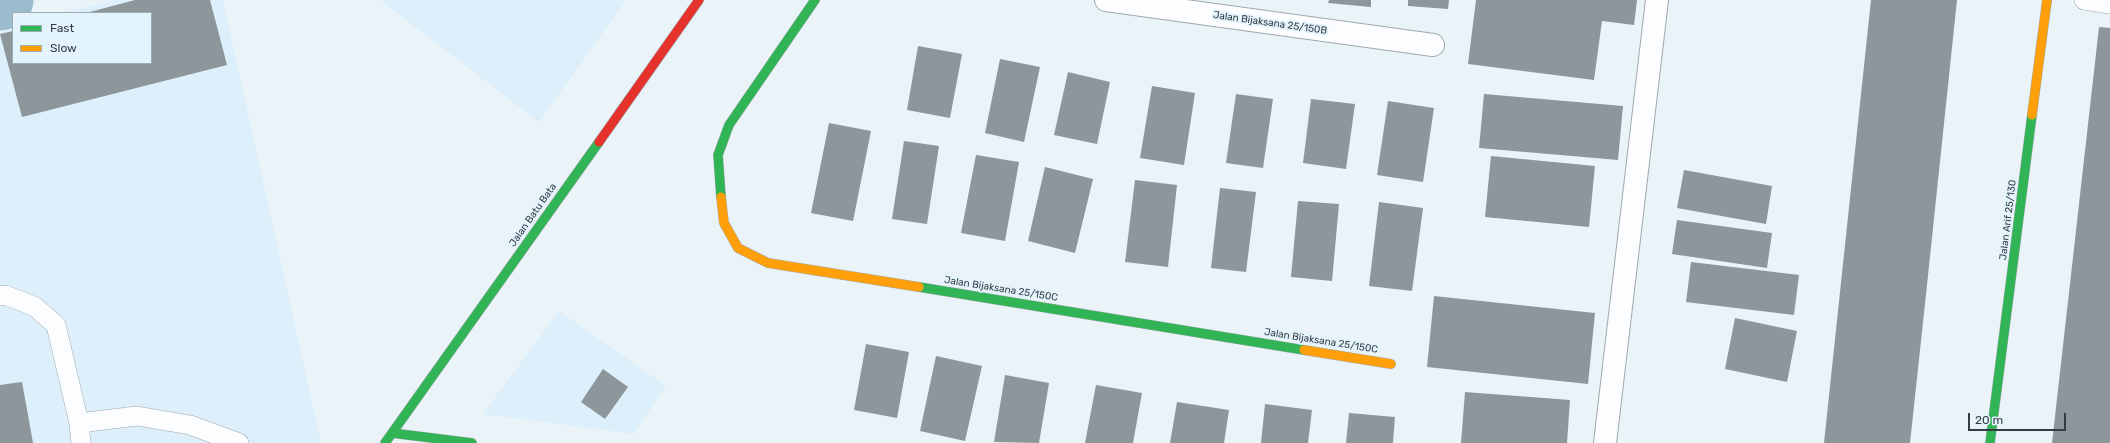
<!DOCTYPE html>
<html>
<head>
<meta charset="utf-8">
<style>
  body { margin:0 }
  #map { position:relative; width:2110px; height:443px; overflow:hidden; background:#eaf3f7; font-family:Rubik,sans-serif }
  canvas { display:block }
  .legend { position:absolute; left:12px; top:12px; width:140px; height:52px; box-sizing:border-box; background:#e4f4fd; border:1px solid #9dabb3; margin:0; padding:5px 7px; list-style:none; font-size:12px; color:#333e44 }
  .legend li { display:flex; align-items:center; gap:8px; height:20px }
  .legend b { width:20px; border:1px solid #9dabb3 }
  .scale { position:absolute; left:1968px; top:413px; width:98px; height:18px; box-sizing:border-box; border:2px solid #333e44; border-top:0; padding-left:5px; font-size:12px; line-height:14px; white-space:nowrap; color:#333e44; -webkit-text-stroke:3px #e4f4fd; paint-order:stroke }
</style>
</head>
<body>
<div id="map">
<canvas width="2110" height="443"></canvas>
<ul class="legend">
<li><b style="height:5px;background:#30b455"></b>Fast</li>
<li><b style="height:5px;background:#ff9f0a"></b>Slow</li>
</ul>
<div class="scale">20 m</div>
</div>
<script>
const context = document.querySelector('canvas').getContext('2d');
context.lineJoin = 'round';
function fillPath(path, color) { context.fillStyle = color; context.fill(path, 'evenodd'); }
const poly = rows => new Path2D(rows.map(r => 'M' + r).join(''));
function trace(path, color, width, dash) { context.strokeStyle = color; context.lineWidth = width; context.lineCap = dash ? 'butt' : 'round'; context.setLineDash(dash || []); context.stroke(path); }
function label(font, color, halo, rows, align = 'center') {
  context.font = font + ' Rubik,sans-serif'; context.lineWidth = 4; context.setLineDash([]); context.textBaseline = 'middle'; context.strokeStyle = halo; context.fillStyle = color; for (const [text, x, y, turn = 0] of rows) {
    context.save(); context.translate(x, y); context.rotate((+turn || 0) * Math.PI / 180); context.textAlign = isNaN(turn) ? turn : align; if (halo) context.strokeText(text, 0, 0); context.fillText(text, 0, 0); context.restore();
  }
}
fillPath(poly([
  [115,0,223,0,321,443,0,443,0,27,13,24,13,63,151,63,151,13,59,13],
  [380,0,626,0,539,122],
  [559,311,666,386,634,434,483,414]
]), '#dceffa');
trace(poly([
  [0,1,4,0]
]), '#9bbcce', 59);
fillPath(poly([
  [135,0,210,0,227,65,22,117,0,34,13,31,13,63,151,63,151,13,86,13],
  [1329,0,1371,0,1371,7,1328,3],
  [1408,0,1449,0,1448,9,1408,6],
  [1476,0,1637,0,1634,25,1602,21,1594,80,1468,64],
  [1871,0,1957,0,1927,285,1910,443,1824,443],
  [2099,27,2110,28,2110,443,2052,443],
  [918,46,962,54,950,118,907,110],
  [1000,59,1040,67,1024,142,985,133],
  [1068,72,1110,82,1097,144,1054,135],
  [1152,86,1195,93,1184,165,1140,158],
  [1236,94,1273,99,1263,168,1226,163],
  [1484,94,1623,106,1618,160,1479,148],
  [1311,99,1355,104,1346,169,1303,163],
  [1388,101,1434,108,1423,182,1377,175],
  [829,123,871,131,853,221,811,213],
  [904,141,939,146,927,224,892,219],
  [976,155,1019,162,1005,241,961,233],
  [1491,156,1595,166,1589,227,1485,217],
  [1045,167,1093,179,1075,253,1028,241],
  [1684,170,1772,186,1766,224,1677,208],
  [1135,180,1177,185,1168,267,1125,262],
  [1220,188,1256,192,1246,272,1211,268],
  [1298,201,1339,204,1332,281,1291,277],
  [1379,202,1423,208,1412,291,1369,286],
  [1677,220,1772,233,1767,268,1672,254],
  [1691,262,1799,275,1794,315,1686,302],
  [1434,296,1595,313,1588,384,1427,367],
  [1735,318,1797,331,1787,382,1725,369],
  [866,344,909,352,897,418,854,410],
  [936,356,982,366,965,441,920,431],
  [603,369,628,387,605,419,581,402],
  [1005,375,1049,383,1039,443,994,442],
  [22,382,33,443,0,443,0,385],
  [1096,385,1142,393,1133,443,1085,443],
  [1465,392,1570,400,1567,443,1461,443],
  [1177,402,1229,410,1224,443,1170,443],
  [1265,404,1312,410,1308,443,1261,443],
  [1349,413,1395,417,1393,443,1346,443]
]), '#8d969a');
const lane = poly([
  [2084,0,2110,4],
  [0,296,5,295,34,306,56,325,79,423,137,416,190,425,239,443],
  [79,423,81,443]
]);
const street = poly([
  [1106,0,1433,45],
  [1605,443,1657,0]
]);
const fast = poly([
  [721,197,718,155,729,125,815,0],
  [919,287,1304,350],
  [392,433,472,443],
  [385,443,599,142],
  [1990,443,2032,115]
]);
const slow = poly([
  [2032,115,2047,0],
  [721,197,724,223,738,248,768,263,919,287],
  [1304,350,1391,364]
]);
const jam = poly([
  [599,142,699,0]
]);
trace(lane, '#a0a9ad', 20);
trace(street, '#a0a9ad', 24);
trace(fast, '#a0a9ad', 10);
trace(slow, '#a0a9ad', 10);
trace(jam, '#a0a9ad', 10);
trace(lane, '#fcfdfe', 19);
trace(street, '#fcfdfe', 22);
trace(fast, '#30b455', 9);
trace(slow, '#ff9f0a', 9);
trace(jam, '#e5322d', 9);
label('10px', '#333e44', '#e4f4fd', [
  ["Jalan Bijaksana 25/150B",1270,23,8],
  ["Jalan Batu Bata",533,215,-55],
  ["Jalan Arif 25/130",2008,220,-83],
  ["Jalan Bijaksana 25/150C",1001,289,9],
  ["Jalan Bijaksana 25/150C",1321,341,9]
]);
</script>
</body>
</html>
